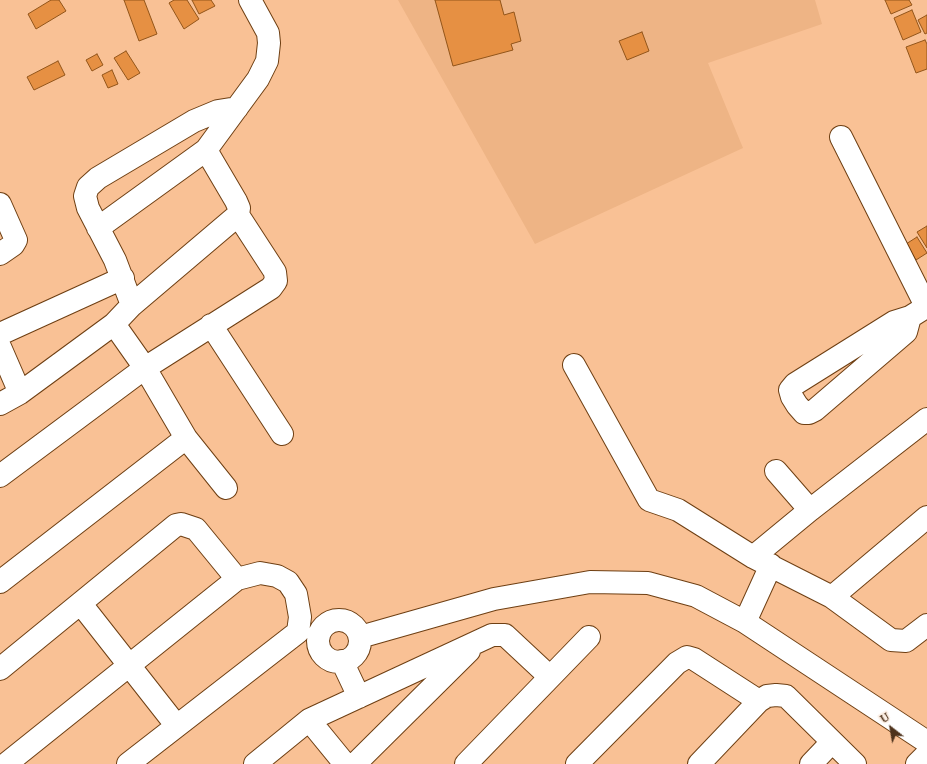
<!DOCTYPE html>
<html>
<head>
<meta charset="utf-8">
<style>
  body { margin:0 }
  #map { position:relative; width:927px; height:764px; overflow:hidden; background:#f9c195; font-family:Lora,serif }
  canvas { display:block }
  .north { position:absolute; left:871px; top:708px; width:40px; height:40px; -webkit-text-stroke:3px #faece1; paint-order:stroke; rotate:329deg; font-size:11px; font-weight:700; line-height:16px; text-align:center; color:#4e321b }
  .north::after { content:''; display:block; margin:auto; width:14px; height:18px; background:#4e321b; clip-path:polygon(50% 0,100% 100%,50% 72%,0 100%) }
</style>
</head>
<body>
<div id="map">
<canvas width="927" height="764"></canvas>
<div class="north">U</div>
</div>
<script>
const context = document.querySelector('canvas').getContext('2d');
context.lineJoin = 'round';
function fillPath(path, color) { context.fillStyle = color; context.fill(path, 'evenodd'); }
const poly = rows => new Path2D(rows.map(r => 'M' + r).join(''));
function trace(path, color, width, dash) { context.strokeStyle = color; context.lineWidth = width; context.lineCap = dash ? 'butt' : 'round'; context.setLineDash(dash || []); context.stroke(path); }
fillPath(poly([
  [398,0,815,0,822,24,708,63,743,148,535,244]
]), '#eeb485');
const building = poly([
  [51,0,59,0,66,11,36,29,28,14,51,0],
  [124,0,144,0,157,34,139,41,124,0],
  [174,0,187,0,199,19,184,29,169,3,174,0],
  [192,0,211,0,215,6,199,14,192,0],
  [435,0,500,0,504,15,514,12,521,41,511,44,513,50,453,66,435,0],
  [885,0,909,0,912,5,891,14,885,0],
  [912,10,921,32,903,40,894,18,912,10],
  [927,15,927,33,925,34,918,20,927,15],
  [642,32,649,51,627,60,619,41,642,32],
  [925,40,927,44,927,69,916,73,906,47,925,40],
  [126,51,140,73,128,80,114,58,126,51],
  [97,54,103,65,92,71,86,60,97,54],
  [58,61,65,75,34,90,27,77,58,61],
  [112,70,118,84,108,88,102,75,112,70],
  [927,226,927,248,917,232,927,226],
  [917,237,927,253,916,260,906,244,917,237]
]);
fillPath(building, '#e69043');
trace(building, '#92551a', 1);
const minor = poly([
  [841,137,927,308],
  [0,204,16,240,13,245,0,254],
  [98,228,206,150,258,79,267,61,269,43,268,33,250,0],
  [132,305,115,260,88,208,85,196,88,187,98,178,194,121,218,111,237,108],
  [910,317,906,332,815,410,809,413,804,413,797,405,792,397,790,390,795,384,894,322,910,317,926,307],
  [114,324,145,368,186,438,226,488],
  [211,325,282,434],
  [0,334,123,278],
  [0,347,20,393],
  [574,365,649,500,678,510,753,557,832,597,891,640,906,641,927,625],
  [0,404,20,393,114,324,132,305,238,215,239,208,236,201,206,150],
  [776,471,810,510],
  [0,476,145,368,271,288,276,281,275,272,238,215],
  [753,557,810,510,927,419],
  [0,582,186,438],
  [832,597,927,517],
  [81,604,176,725],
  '318 641a21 21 0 1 1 42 0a21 21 0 1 1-42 0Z',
  [745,622,771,565],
  [360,637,494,599,590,582,648,583,696,596,745,622,927,742],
  [342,661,359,697],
  [0,669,176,525,181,524,196,529,237,579],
  [309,720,345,764],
  [6,764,237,579,260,573,277,576,288,582,296,594,300,617,298,632,128,764],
  [255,764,309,720,492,635,505,635,550,677],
  [355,764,469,651],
  [466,764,589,637],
  [577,764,677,663,687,657,694,659,759,701],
  [699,764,759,701,767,696,776,695,786,696,855,764],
  [811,764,832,742],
  [917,764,927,754]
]);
trace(minor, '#6e3f13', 24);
trace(minor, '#fff', 22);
</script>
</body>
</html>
